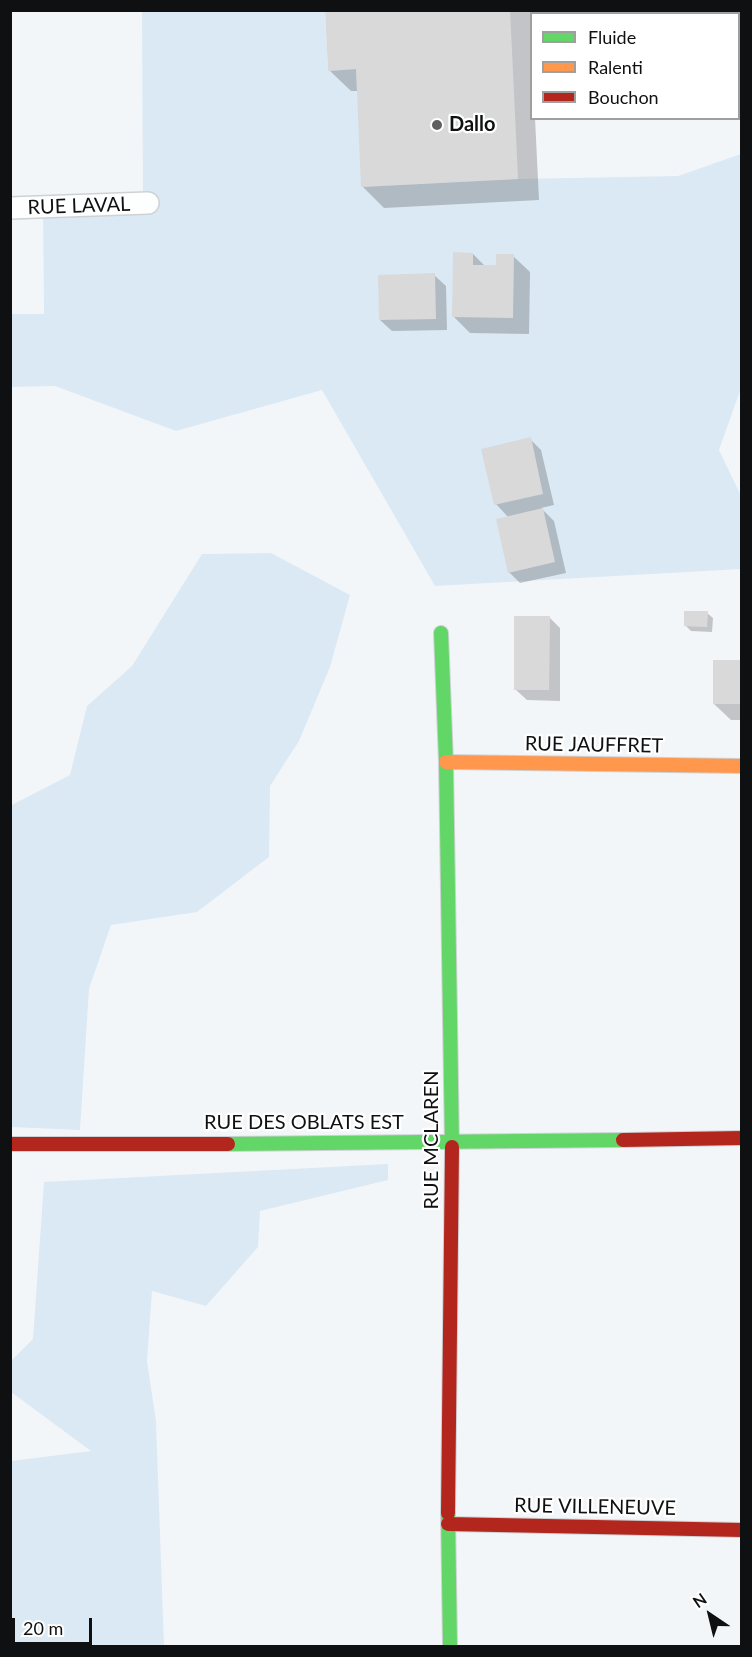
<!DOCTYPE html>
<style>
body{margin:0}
#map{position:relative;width:752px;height:1657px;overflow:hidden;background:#f3f6f9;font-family:Lato,sans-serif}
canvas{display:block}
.frame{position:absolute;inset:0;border:12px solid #0e1011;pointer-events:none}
.legend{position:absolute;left:530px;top:12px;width:210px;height:108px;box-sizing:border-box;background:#fff;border:2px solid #9f9fa0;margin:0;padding:8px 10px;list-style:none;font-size:18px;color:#0e1011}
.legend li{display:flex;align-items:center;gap:12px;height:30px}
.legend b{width:30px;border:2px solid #9f9fa0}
.north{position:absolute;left:680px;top:1585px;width:60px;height:60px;-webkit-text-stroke:4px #fff;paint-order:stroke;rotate:325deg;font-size:16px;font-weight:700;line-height:24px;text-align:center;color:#0e1011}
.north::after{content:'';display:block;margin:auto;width:21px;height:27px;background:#0e1011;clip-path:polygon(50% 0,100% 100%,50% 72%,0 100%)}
.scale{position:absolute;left:12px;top:1618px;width:80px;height:27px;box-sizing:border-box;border:3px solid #0e1011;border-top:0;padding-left:8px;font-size:18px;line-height:21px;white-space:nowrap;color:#0e1011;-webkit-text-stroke:4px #fff;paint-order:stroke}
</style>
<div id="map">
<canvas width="752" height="1657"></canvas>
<div class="frame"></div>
<ul class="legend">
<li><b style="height:8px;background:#63d668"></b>Fluide</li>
<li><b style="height:8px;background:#ff974d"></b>Ralenti</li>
<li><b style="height:8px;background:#b3261e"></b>Bouchon</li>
</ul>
<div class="north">N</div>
<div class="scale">20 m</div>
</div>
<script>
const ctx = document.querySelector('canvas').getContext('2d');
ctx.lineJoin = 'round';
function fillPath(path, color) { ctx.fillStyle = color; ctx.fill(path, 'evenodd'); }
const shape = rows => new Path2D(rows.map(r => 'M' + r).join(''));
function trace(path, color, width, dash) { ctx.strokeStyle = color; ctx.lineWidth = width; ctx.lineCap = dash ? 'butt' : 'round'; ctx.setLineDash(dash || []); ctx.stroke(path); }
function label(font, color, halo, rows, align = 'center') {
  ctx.font = font + ' Lato,sans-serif'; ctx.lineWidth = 4.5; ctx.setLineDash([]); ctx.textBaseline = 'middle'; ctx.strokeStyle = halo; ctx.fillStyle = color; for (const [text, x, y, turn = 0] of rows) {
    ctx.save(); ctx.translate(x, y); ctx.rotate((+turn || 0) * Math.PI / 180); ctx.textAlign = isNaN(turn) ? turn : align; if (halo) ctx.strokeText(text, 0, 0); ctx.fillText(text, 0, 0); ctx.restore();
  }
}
fillPath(shape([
 [142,11,325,11,328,71,356,69,362,187,518,179,678,176,741,154,741,388,719,450,741,496,741,569,435,586,322,390,176,431,55,386,11,387,10,314,44,314,43,211,143,209],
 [271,553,350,595,330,667,299,741,270,786,269,857,197,912,111,925,89,989,80,1130,11,1127,10,806,70,775,87,706,132,666,202,554],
 [388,1164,388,1180,260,1211,258,1247,206,1306,152,1291,147,1361,156,1421,164,1646,11,1646,11,1461,91,1451,11,1392,11,1361,33,1339,44,1182]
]), '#dbe9f4');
fillPath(shape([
 [326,10,530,10,532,118,535,118,539,200,384,208,363,187,358,91,351,91,329,70],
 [473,254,485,266,497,266,513,256,530,272,529,334,470,333,453,316],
 [434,275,446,286,447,330,392,331,380,320],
 [530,439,541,450,554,505,541,508,554,521,566,573,520,583,509,572,509,518,496,504],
 [707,613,713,618,712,632,691,631,686,626],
 [549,617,560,628,560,701,527,700,515,689],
 [742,662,742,720,731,720,714,704]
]), '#0003');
fillPath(shape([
 [325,10,510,10,518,179,361,187,356,69,328,71],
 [453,252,473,253,473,265,496,265,496,254,514,254,513,318,452,317],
 [435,273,436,319,379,320,378,275],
 [531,437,543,494,494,505,481,449],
 [543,508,555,562,508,573,496,519],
 [684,611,708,611,707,627,684,626],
 [514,616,550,616,549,690,514,690],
 [713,660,742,660,742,704,713,704]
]), '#d9d9da');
const street = shape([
 [10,208,148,203]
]);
const fast = shape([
 [441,633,446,762,452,1147],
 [228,1144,623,1140],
 [448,1513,450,1646]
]);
const slow = shape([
 [446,762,742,766]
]);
const jam = shape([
 [623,1140,742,1138],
 [10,1144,228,1144],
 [448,1513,452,1147],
 [448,1524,742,1530]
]);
trace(street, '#cfd2d4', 24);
trace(fast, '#cfd2d4', 16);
trace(slow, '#cfd2d4', 16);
trace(jam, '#cfd2d4', 16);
trace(street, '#fdfefe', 21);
trace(fast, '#63d668', 14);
trace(slow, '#ff974d', 14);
trace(jam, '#b3261e', 14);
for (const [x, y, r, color] of [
 [437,125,6,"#5e6062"]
]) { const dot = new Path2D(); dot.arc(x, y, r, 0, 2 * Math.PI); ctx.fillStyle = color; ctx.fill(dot); trace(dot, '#fff', 2); }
label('bold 20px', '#0e1011', '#fff', [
 ["Dallo",449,125]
], 'left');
label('20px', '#0e1011', '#fff', [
 ["RUE LAVAL",79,206,-2],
 ["RUE JAUFFRET",594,745,1],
 ["RUE DES OBLATS EST",304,1123],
 ["RUE MCLAREN",432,1140,-90],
 ["RUE VILLENEUVE",595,1507,1]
]);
</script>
